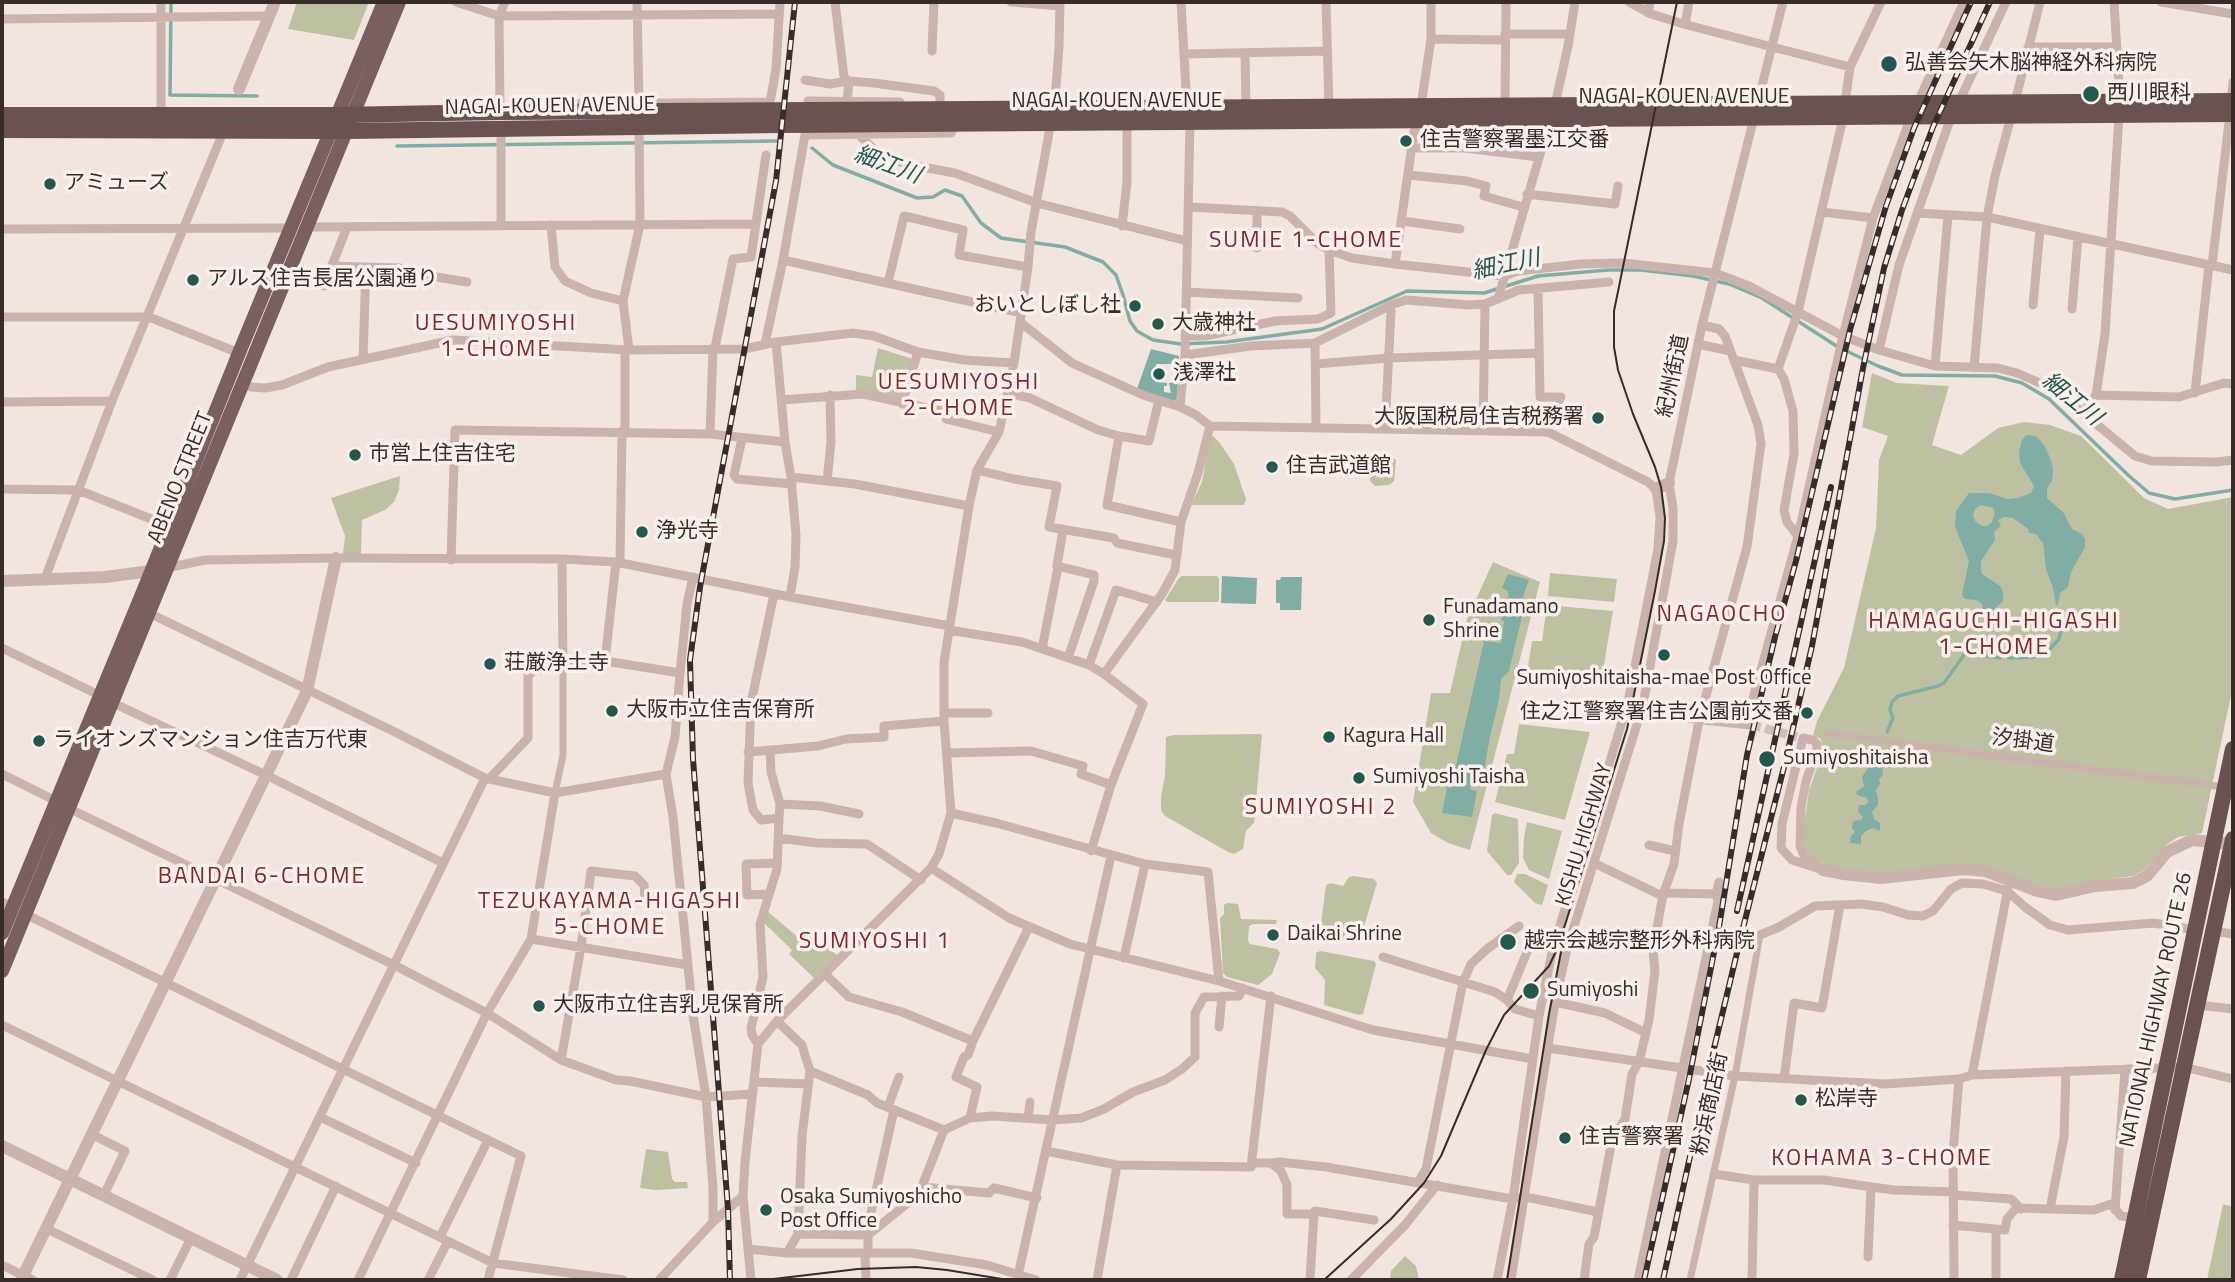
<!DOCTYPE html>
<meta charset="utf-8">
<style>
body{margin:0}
#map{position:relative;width:2235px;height:1282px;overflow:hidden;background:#f2e5e0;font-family:"Titillium Web",sans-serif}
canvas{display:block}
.frame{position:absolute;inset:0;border:4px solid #382c2b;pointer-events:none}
</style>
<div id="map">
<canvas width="2235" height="1282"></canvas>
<div class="frame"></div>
</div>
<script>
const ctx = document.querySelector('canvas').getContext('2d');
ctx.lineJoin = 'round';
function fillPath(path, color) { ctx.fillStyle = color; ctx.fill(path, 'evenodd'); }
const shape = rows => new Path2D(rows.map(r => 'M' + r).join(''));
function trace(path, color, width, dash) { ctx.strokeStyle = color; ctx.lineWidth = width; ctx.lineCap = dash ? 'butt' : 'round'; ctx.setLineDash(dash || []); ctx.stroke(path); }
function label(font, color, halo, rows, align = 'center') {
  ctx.font = font + ' "Titillium Web","Noto Sans JP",sans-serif'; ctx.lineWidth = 7; ctx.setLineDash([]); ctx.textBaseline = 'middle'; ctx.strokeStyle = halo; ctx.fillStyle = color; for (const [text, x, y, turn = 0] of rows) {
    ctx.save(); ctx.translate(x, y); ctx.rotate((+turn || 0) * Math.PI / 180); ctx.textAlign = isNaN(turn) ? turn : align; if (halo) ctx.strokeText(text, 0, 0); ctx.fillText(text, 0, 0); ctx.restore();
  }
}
fillPath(shape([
 [297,2,369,2,354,40,288,29],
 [878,348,913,359,901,402,856,393,856,375,872,377],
 [1872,373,1897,383,1949,386,1932,445,1961,455,1998,428,2024,422,2050,425,2081,436,2144,498,2168,509,2233,497,2233,686,2202,833,2178,837,2166,845,2143,871,2133,876,2094,881,2056,890,2038,887,1988,866,1887,873,1844,870,1820,863,1809,856,1804,844,1804,827,1809,791,1823,750,1821,739,1813,735,1817,721,1844,668,1876,528,1879,460,1888,436,1862,427],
 [1210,436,1213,436,1219,442,1234,464,1246,499,1244,505,1191,505,1202,482],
 [1387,457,1392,457,1396,460,1394,481,1389,485,1375,486,1370,481,1370,468,1376,461],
 [400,476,399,490,394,502,385,510,362,520,361,555,343,554,345,536,331,498],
 [1493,562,1540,582,1470,850,1448,843,1431,833,1413,802,1431,693,1450,693,1467,619],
 [1550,573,1617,579,1614,602,1548,596],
 [1182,576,1217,576,1219,579,1219,600,1218,602,1167,602,1165,600,1179,578],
 [1547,605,1613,611,1601,683,1527,673,1532,641,1542,641],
 [1519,724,1590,732,1565,820,1495,802,1507,754,1514,754],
 [1260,734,1262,735,1254,823,1246,831,1243,849,1234,854,1228,852,1165,816,1161,810,1161,797,1165,776,1166,737,1174,735],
 [1495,813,1518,819,1519,863,1511,875,1507,875,1487,851,1492,815],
 [1527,822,1562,831,1549,879,1529,870,1523,858,1524,837],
 [1517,874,1525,874,1548,885,1542,905,1535,903,1514,882],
 [1353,876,1374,879,1377,883,1360,940,1355,942,1325,937,1320,932,1326,885,1331,883,1343,886,1349,877],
 [1227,903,1238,904,1241,919,1277,920,1276,924,1253,924,1249,926,1248,941,1250,944,1277,949,1280,953,1272,974,1258,985,1227,977,1223,973,1220,918,1224,914,1224,905],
 [767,911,799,938,806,930,839,957,814,978,789,954,792,950,764,923],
 [1320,951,1374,961,1376,964,1363,1014,1359,1015,1324,1005,1325,980,1315,968,1316,953],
 [646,1149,668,1152,672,1179,675,1182,687,1182,688,1188,656,1190,640,1188],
 [2223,1204,2233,1207,2233,1280,2207,1280],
 [1405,1256,1416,1266,1419,1280,1390,1280,1391,1271]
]), '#bec1a1');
fillPath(shape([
 [1151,349,1179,356,1177,399,1174,401,1137,389],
 [1156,364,1174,364,1174,382,1169,383,1171,393,1164,392,1164,386,1167,386,1167,383,1155,382],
 [2027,435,2036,436,2044,445,2051,460,2053,470,2052,481,2047,488,2047,498,2063,512,2072,529,2082,534,2085,539,2085,547,2071,572,2068,587,2060,593,2058,605,2056,605,2053,588,2046,569,2043,543,2036,534,2029,533,2028,529,2013,518,2004,517,1998,520,2001,526,1994,532,1995,540,1981,561,1981,569,1982,574,2000,586,2003,592,2003,601,1992,611,1973,621,1973,618,1983,608,1982,604,1976,600,1965,599,1962,595,1969,561,1955,527,1956,511,1969,493,1989,493,2008,499,2018,498,2031,493,2034,486,2020,463,2019,451,2022,440],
 [1981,505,1993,508,1995,512,1992,522,1987,526,1982,526,1975,521,1973,515,1975,509],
 [1508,574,1529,580,1521,602,1521,606,1524,608,1509,671,1501,679,1499,699,1490,737,1484,770,1474,769,1470,789,1477,791,1472,817,1442,813,1447,787,1451,788,1484,641,1501,643,1504,621,1501,620,1503,605,1509,601,1508,591,1502,588],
 [1222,576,1257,578,1256,604,1221,603],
 [1281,577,1302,577,1301,610,1280,610,1280,603,1276,603,1276,580,1280,580],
 [1873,760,1879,761,1882,766,1883,775,1879,779,1880,784,1876,790,1878,798,1878,805,1872,812,1874,819,1880,823,1880,831,1873,828,1866,831,1861,836,1861,844,1850,843,1851,836,1855,832,1852,828,1853,821,1861,820,1863,817,1858,812,1859,805,1865,805,1868,802,1867,798,1857,795,1856,792,1864,786,1862,777]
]), '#81aea4');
trace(shape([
 [171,2,170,95,257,96],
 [397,146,777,141],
 [812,148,833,165,917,198,933,197,945,190,962,196,981,223,1001,238,1065,247,1103,262,1116,275,1123,295,1130,321,1137,331,1153,340,1181,344,1226,342,1322,329,1407,291,1484,293,1538,276,1608,270,1641,270,1693,276,1729,284,1762,298,1838,347,1878,366,1902,375,1995,376,2022,383,2049,399,2128,475,2149,493,2175,499,2233,490],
 [2009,658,2033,657,2048,651,2059,639,2063,622],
 [1887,732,1893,718,1890,710,1892,702,1898,696,1938,686,1944,683,1964,655,1968,653,2000,658]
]), '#81aea4', 3.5);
trace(shape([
 [1752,725,1797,737]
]), '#cdc0bc', 9, [9, 4.5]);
trace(shape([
 [1826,733,2216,786],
 [555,793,563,755,563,667],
 [1690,1280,1735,1076,1760,935]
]), '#cab3ac', 7);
trace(shape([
 [456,2,499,16,779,14],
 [637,2,639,103],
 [835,2,844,77,849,81,847,102],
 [1011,2,1060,6],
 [1060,2,1059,47,1055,100,1031,232,1028,267,1014,363,999,432,977,470,969,506,944,662,944,721,951,813,939,854,931,868,1009,918,1070,944,1219,981,1373,1030,1533,1059],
 [1326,2,1329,107],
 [1629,2,1651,14,1687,25],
 [1689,2,1686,19,1687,25,1850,67],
 [2161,2,2233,14],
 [1648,13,1650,2],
 [2,19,269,16],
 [1505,34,1570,34],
 [1431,39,1505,40],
 [2028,47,2116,47],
 [932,51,934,2],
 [1245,53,1246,107],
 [1184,54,1327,51],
 [805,80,830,84,849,81,874,83,934,91,940,95,940,102,946,110],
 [808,101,900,102],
 [2231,101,2233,82],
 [1918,102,1964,2],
 [1959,102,2006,2],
 [2015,102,2040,2],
 [1845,103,1850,67,1881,2],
 [1505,105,1506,2],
 [1421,106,1431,39,1431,2],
 [552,111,558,104,770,102,776,69,780,2],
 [500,112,499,16,505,2],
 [161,116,161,2],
 [1506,121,1506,153],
 [501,129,501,225],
 [858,134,880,155,905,164,955,173,1037,203,1187,241],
 [1412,148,1465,148,1538,157],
 [1409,175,1467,181,1486,186,1484,196,1523,207],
 [1527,194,1615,204,1618,186],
 [1189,207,1282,212,1290,216,1317,243,1329,250,1352,258,1395,264,1504,276,1518,271,1581,264,1623,263,1715,273,1749,286,1843,336,1879,350,1935,366,1998,368,2017,373,2049,387,2083,413,2135,456,2152,461,2216,462,2233,460],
 [1257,211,1257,248],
 [1822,212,1873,218],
 [1917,213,1987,217,2233,270],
 [1402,221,1460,229],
 [551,225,555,267,565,281,591,293,623,301,629,350],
 [1122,226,1127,182,1127,123],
 [307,227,755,224],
 [2,229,291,228],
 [783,260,1022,313],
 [1395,264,1414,131,1419,121],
 [2212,265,2230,114],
 [331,266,400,268,412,273,467,282],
 [888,283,904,216,963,230,959,255,1028,267],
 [324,286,347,227],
 [1538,288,1540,397,1561,397,1542,431],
 [1186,292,1298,298],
 [1498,299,1557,96,1568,46,1575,2],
 [623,301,640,224,639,127],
 [2033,305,2040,229],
 [2072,309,2078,237],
 [2,317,149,317,239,353],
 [1020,322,1072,363,1143,395,1180,407,1196,415,1210,426,1548,432,1648,482,1656,489,1660,517,1658,549,1628,702,1553,948,1539,1016,1513,1198,1497,1280],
 [1185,336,1205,336,1275,321,1318,319,1331,313,1329,250],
 [776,342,853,333,874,336,918,352,964,360,1014,363],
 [1315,343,1316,427],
 [765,344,783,260,805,135,951,133,956,124],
 [1698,344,1730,351],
 [715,348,733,259,751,257,766,155],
 [1879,350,1899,265,1951,117],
 [1185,355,1251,346,1315,343,1391,305,1406,300,1469,305,1485,304,1519,290,1609,282],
 [363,358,366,268],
 [1734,360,1778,369,1784,379,1793,411,1794,454,1784,510,1787,522,1798,536],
 [1316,364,1389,358,1539,353],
 [1935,366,1948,215],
 [1974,368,1987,217,1995,176,2011,117],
 [1778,369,1798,312,1843,118],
 [242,385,251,387,265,388,282,385,328,367,453,340,629,350,744,349,776,342,785,442,791,477,796,535,795,567,790,597],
 [1008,393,1030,398,1098,430,1119,436,1107,505,1181,522],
 [2195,393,2209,265],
 [2096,395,2179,397,2224,383,2233,384],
 [781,400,863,394,946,412,946,419,999,432],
 [2,402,112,401],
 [902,404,918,352],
 [1180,407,1185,355,1190,123,1187,108,1181,2],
 [2083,413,2096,395,2105,334,2120,101,2114,2],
 [1385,429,1391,311],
 [1483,430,1485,304],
 [625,431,625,350],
 [710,434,713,348],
 [1119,436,1149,441,1159,400],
 [742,439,734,475,737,479,792,484],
 [977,470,1014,479,1057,486,1049,527,1114,538,1117,543,1176,555],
 [791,477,855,484,969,506],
 [827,481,831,442,830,395],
 [2,489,78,490,169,526],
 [1063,529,1057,566,1094,575,1094,581,1068,658],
 [562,559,563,667],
 [451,560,455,430,710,434,785,442],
 [620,563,622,431],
 [166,568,205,560,336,558,562,559,616,562,790,597,950,626],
 [44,581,112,401,224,130],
 [774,594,751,703,748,783,753,810,761,820,779,818],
 [149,613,395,732,485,778,555,793,666,774],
 [949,630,1022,642,1089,665,1104,674,1143,704,1111,785,1091,851],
 [2,648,99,695],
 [1042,649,1058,567],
 [605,661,616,562],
 [1089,665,1116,590,1157,602],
 [680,673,675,737,666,774,673,817,693,1015,706,1097,713,1188,713,1222],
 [1104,674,1162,594,1175,570,1181,522,1198,473,1210,426],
 [111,702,266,775,443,863],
 [1626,709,1648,714,1750,725],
 [944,713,988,713],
 [1746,724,1798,536,1843,336,1873,218,1911,117],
 [1803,738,1813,740,1817,744,1817,750,1806,781,1801,808,1800,846,1805,858,1823,870,1792,860,1781,848,1782,824,1803,738],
 [748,752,818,746,846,739,884,737,884,726,944,721],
 [947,753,1031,751,1083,766,1081,774,1111,785],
 [2,774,56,801],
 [489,779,528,738,528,676,534,670,605,661,680,673,687,604,693,577],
 [780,804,820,806,859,814],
 [68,808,394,965,487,1013,561,1060,616,1080,630,1081,706,1097,752,1094],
 [951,813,996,823,1145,864,1208,872,1219,981],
 [778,838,817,843,867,844,921,880],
 [1649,845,1675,851],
 [1594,863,1658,894,1669,893,1716,894],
 [769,894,747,895,746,864,777,863],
 [2,902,12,907],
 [25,914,521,1156,488,1280],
 [2213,931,2233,934],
 [1760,935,1779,927,1815,906,1861,904,1883,907,1908,915,1923,916,1933,911,1951,889,1962,883,1983,884,2007,891,2025,907,2050,925,2068,930,2154,923,2195,930],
 [531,939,688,965],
 [1383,957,1495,992,1507,1000,1515,1009,1539,1016],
 [1124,958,1145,864],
 [825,974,849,997,902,1012,973,1041,1029,927],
 [1507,1000,1530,945],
 [1555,1002,1605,1013,1646,1033],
 [2197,1005,2233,1009],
 [777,1021,802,1045,810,1071,868,1095,877,1103,944,1130],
 [2,1025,493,1263,623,1280],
 [1219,1027,1222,996],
 [758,1044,752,1035,751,1028,763,977,760,924,777,869,779,818,780,804,771,772,770,750],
 [1548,1048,1735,1076,1885,1084,1959,1079,1972,1075,2184,1067,2233,1079],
 [561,1060,581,947,591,871,635,876,644,885,645,899,682,898],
 [1972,1075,2008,888],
 [1784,1079,1794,1003,1822,1008,1840,905],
 [754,1082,808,1084],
 [888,1107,899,1077],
 [320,1117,416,1163],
 [970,1118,977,1087,956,1077,964,1057,968,1055,973,1041],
 [1028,1118,1030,1102],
 [91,1134,125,1151,104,1195],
 [1046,1151,1117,1165,1251,1167,1271,996],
 [1252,1163,1271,1163,1281,1171,1287,1185,1287,1214,1314,1214,1310,1280],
 [1271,1163,1279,1162,1326,1167,1507,1198,1531,1198,1598,1212],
 [1714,1174,1754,1180,1824,1180,1893,1190,1954,1192],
 [1418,1182,1426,1169,1463,982,1471,964,1487,949,1519,926],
 [922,1187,989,1193,994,1188,1037,1198],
 [1954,1195,2011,1199,2021,1209],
 [2050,1209,2094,1210,2111,1204,2121,1216,2135,1218],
 [2115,1210,2125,1069],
 [1315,1211,1374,1220],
 [1953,1225,2005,1230,2007,1219,2016,1208,2050,1209,2064,1137,2066,1071],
 [45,1228,153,1280],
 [1996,1230,1996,1280],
 [798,1234,868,1235],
 [866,1235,894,1110],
 [440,1237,488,1140],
 [748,1249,787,1253,911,1253,987,1265,1036,1280],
 [787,1253,798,1234,802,1136,810,1071],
 [865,1254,866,1280],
 [868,1254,868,1235,919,1194,944,1130,970,1118,992,1116,1053,1120,1081,1118,1104,1109,1133,1092,1165,1080,1182,1069,1195,1057,1195,1013,1204,997,1239,996,1243,988],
 [1868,1257,1871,1188],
 [2,1265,33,1280],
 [170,1280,191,1238],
 [240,1280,485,778],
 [291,1280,336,1186],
 [358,1280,487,1013,531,939,555,793],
 [428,1280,448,1241],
 [659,1280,713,1222,743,1196],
 [751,1280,743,1196,745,1162,758,1044,777,1021,931,868],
 [1017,1280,1111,856],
 [1097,1280,1117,1165],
 [1351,1280,1405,1225,1437,1185],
 [1511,1280,1555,1002,1567,949,1643,705,1673,541,1673,508,1669,483,1702,325,1783,2],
 [1584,1280,1589,1244,1594,1237,1612,1140,1625,1119,1632,1074,1639,1062,1649,1020,1655,971,1653,950,1663,895,1674,864,1679,824,1699,721,1747,547,1761,444,1758,425,1725,336,1719,329,1702,325],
 [1638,1280,1718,901,1716,894,1719,882],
 [1752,1280,1754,1180],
 [1954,1280,1953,1153,1959,1079]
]), '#cab3ac', 9);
trace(shape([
 [239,89,275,2],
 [1656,489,1669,483],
 [2,581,105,577,158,570],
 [1823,870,1844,874,1881,878,1964,869,1985,871,2037,891,2056,895,2095,886,2133,883,2147,876,2167,852,2192,840,2232,844],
 [2,1146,277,1280],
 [21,1280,307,691,336,558]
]), '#cab3ac', 12);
trace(shape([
 [2,933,145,587,239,353,384,2],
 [2,971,399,2]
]), '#795f5d', 14);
trace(shape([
 [2,115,337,115,500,112,2233,101],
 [2,130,347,131,782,125,2233,114],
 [2122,1280,2233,749],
 [2138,1280,2233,839]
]), '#695250', 16);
trace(shape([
 [765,1280,858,1269,916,1267,947,1270,1008,1280],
 [1324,1280,1391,1219,1424,1183,1441,1156,1486,1050,1504,1015,1549,966,1558,947,1627,729,1655,591,1664,541,1665,518,1661,487,1655,467,1633,414,1618,370,1614,347,1614,311,1677,2],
 [1507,1280,1549,1014,1561,952]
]), '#382c2b', 2);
const rail = shape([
 [1737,911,1831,487],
 [730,1280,728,1209,693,759,690,660,700,587,776,181,795,2],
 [1644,1280,1689,1079,1719,927,1747,755,1775,637,1796,561,1850,330,1886,206,1914,128,1971,2],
 [1663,1280,1710,1065,1742,932,1785,763,1812,646,1863,368,1884,268,1902,210,1933,127,1990,2]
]);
trace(rail, '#382c2b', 6);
trace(rail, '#f9f0ed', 3.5, [10]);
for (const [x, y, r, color] of [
 [1889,64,9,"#22584e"],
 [2091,94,9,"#22584e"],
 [1406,141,7,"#22584e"],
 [50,184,7,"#22584e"],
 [193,280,7,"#22584e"],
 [1135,306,7,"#22584e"],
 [1158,324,7,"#22584e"],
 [1159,374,7,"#22584e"],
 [1598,418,7,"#22584e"],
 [355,455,7,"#22584e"],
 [1272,467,7,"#22584e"],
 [642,532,7,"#22584e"],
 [1429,620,7,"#22584e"],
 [1664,655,7,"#22584e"],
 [490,664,7,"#22584e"],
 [612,711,7,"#22584e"],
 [1807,713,7,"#22584e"],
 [1329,737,7,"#22584e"],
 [39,741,7,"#22584e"],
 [1767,759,9,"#22584e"],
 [1359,778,7,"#22584e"],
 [1273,935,7,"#22584e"],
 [1508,942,9,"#22584e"],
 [1531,991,9,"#22584e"],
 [539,1006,7,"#22584e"],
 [1801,1100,7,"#22584e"],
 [1565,1138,7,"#22584e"],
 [766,1210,7,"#22584e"]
]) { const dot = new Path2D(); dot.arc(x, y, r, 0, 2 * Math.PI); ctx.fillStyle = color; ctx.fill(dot); trace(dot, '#f9f0ed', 2.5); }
label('21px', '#382c2b', '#f9f0ed', [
 ["弘善会矢木脳神経外科病院",1905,64],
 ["西川眼科",2107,94],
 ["住吉警察署墨江交番",1420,141],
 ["アミューズ",64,184],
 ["アルス住吉長居公園通り",207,280],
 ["おいとしぼし社",1121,306,"right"],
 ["大歳神社",1172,324],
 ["浅澤社",1173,374],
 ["大阪国税局住吉税務署",1584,418,"right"],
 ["市営上住吉住宅",369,455],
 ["住吉武道館",1286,467],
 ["浄光寺",656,532],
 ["Funadamano",1443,608],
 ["Shrine",1443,632],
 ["荘厳浄土寺",504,664],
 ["Sumiyoshitaisha-mae Post Office",1664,679,"center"],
 ["大阪市立住吉保育所",626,711],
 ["住之江警察署住吉公園前交番",1793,713,"right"],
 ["Kagura Hall",1343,737],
 ["ライオンズマンション住吉万代東",53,741],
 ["Sumiyoshitaisha",1783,759],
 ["Sumiyoshi Taisha",1373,778],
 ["Daikai Shrine",1287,935],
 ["越宗会越宗整形外科病院",1524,942],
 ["Sumiyoshi",1547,991],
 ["大阪市立住吉乳児保育所",553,1006],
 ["松岸寺",1815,1100],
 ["住吉警察署",1579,1138],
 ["Osaka Sumiyoshicho",780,1198],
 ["Post Office",780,1222]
], 'left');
label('21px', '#382c2b', '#f9f0ed', [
 ["NAGAI-KOUEN AVENUE",1684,98],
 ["NAGAI-KOUEN AVENUE",1117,102],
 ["NAGAI-KOUEN AVENUE",550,107,-1],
 ["紀州街道",1674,376,-78],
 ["ABENO STREET",181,478,-68],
 ["汐掛道",2023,742,7],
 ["KISHU HIGHWAY",1585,835,-73],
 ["NATIONAL HIGHWAY ROUTE 26",2157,1010,-78],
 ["粉浜商店街",1711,1104,-78]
]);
label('italic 23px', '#22584e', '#f9f0ed', [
 ["細江川",887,166,20],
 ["細江川",1506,266,-12],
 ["細江川",2071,400,39]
]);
ctx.letterSpacing = '2px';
label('23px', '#832829', '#f9f0ed', [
 ["SUMIE 1-CHOME",1306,241],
 ["UESUMIYOSHI",496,324],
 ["1-CHOME",496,350],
 ["UESUMIYOSHI",959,383],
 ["2-CHOME",959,409],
 ["NAGAOCHO",1722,615],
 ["HAMAGUCHI-HIGASHI",1994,622],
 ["1-CHOME",1994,648],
 ["SUMIYOSHI 2",1321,808],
 ["BANDAI 6-CHOME",262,877],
 ["TEZUKAYAMA-HIGASHI",610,902],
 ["5-CHOME",610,928],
 ["SUMIYOSHI 1",875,942],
 ["KOHAMA 3-CHOME",1882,1159]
]);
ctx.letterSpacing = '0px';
</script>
